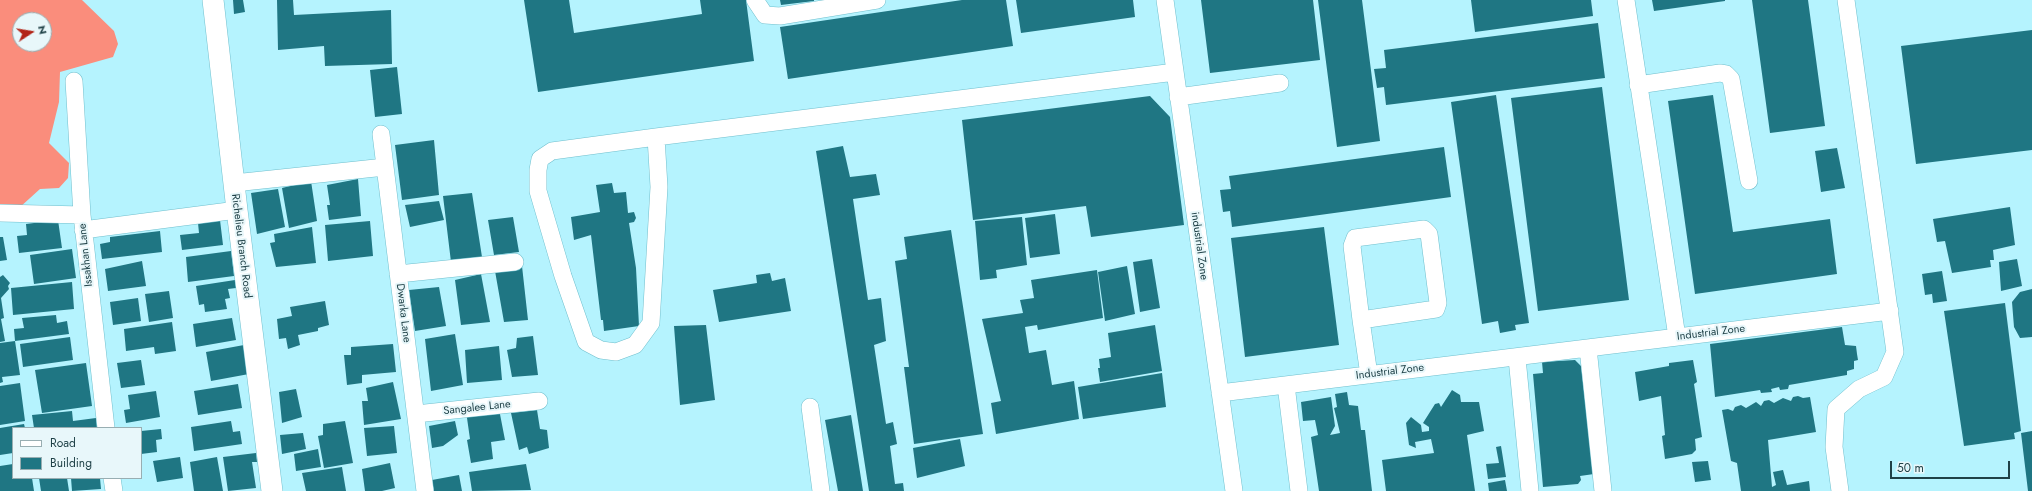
<!DOCTYPE html>
<style>
body{margin:0}
#map{position:relative;width:2032px;height:491px;overflow:hidden;background:#b5f3fe;font-family:Jost,sans-serif}
canvas{display:block}
.legend{position:absolute;left:12px;top:427px;width:130px;height:52px;box-sizing:border-box;background:#e8f7fa;border:1px solid #98aeb2;margin:0;padding:5px 7px;list-style:none;font-size:12px;color:#1f4147}
.legend li{display:flex;align-items:center;gap:8px;height:20px}
.legend b{width:20px;border:1px solid #98aeb2}
.north{position:absolute;left:12px;top:12px;width:40px;height:40px;box-sizing:border-box;background:#e8f7fa;border:1px solid #98aeb2;border-radius:50%;rotate:78deg;font-size:11px;font-weight:700;line-height:16px;text-align:center;color:#1f4147}
.north::after{content:'';display:block;margin:auto;width:14px;height:18px;background:#b22417;clip-path:polygon(50% 0,100% 100%,50% 72%,0 100%)}
.scale{position:absolute;left:1890px;top:461px;width:120px;height:18px;box-sizing:border-box;border:2px solid #1f4147;border-top:0;padding-left:5px;font-size:12px;line-height:14px;white-space:nowrap;color:#1f4147;-webkit-text-stroke:3px #e8f7fa;paint-order:stroke}
</style>
<div id="map">
<canvas width="2032" height="491"></canvas>
<ul class="legend">
<li><b style="height:5px;background:#fff"></b>Road</li>
<li><b style="height:11px;background:#1f7683"></b>Building</li>
</ul>
<div class="north">N</div>
<div class="scale">50 m</div>
</div>
<script>
const ctx = document.querySelector('canvas').getContext('2d');
ctx.lineJoin = 'round';
function fillPath(path, color) { ctx.fillStyle = color; ctx.fill(path, 'evenodd'); }
const shape = rows => new Path2D(rows.map(r => 'M' + r).join(''));
function trace(path, color, width, dash) { ctx.strokeStyle = color; ctx.lineWidth = width; ctx.lineCap = dash ? 'butt' : 'round'; ctx.setLineDash(dash || []); ctx.stroke(path); }
function label(font, color, halo, rows, align = 'center') {
  ctx.font = font + ' Jost,sans-serif'; ctx.lineWidth = 4; ctx.setLineDash([]); ctx.textBaseline = 'middle'; ctx.strokeStyle = halo; ctx.fillStyle = color; for (const [text, x, y, turn = 0] of rows) {
    ctx.save(); ctx.translate(x, y); ctx.rotate((+turn || 0) * Math.PI / 180); ctx.textAlign = isNaN(turn) ? turn : align; if (halo) ctx.strokeText(text, 0, 0); ctx.fillText(text, 0, 0); ctx.restore();
  }
}
fillPath(shape([
 [0,0,82,0,114,31,118,44,113,57,60,72,59,102,49,143,69,163,68,178,59,188,40,189,19,208,0,211],
 [20,20,44,20,44,44,20,44]
]), '#fa8d7c');
fillPath(shape([
 [233,0,243,0,245,12,234,14],
 [277,0,293,0,294,15,391,10,392,64,325,66,324,46,278,50],
 [524,0,569,0,574,33,702,14,700,0,746,0,754,61,538,92],
 [780,0,814,0,814,1,781,5],
 [962,0,1006,0,1013,46,788,79,780,27],
 [1016,0,1133,0,1135,17,1021,33],
 [1201,0,1313,0,1320,60,1210,73],
 [1318,0,1362,0,1380,141,1337,147],
 [1471,0,1591,0,1593,16,1475,32],
 [1652,0,1725,0,1725,1,1654,11],
 [1752,0,1808,0,1825,126,1770,133],
 [1598,23,1605,78,1386,105,1384,87,1377,88,1374,69,1386,68,1384,50],
 [2032,30,2032,150,1916,164,1901,46],
 [397,67,402,114,375,117,370,70],
 [1602,87,1629,300,1538,311,1511,98],
 [1496,95,1529,323,1515,325,1516,330,1500,333,1498,321,1482,324,1451,102],
 [1713,95,1733,232,1830,219,1837,274,1695,294,1668,101],
 [1150,96,1170,117,1184,225,1091,237,1086,206,973,220,962,120],
 [434,140,439,195,402,200,395,145],
 [843,146,850,177,876,174,880,195,853,199,868,300,881,298,886,341,874,345,886,424,893,422,897,444,890,446,895,484,903,483,904,491,869,491,816,151],
 [1444,147,1451,197,1232,227,1230,211,1223,212,1220,190,1231,189,1229,176],
 [1837,148,1845,188,1821,192,1815,151],
 [358,179,361,216,329,220,327,205,330,205,327,185],
 [311,181,317,221,289,228,282,188],
 [612,183,614,193,626,192,628,213,634,212,636,218,634,222,629,223,636,268,639,326,604,331,603,320,601,320,591,235,574,240,571,217,600,212,596,185],
 [278,189,285,227,257,234,251,193],
 [472,193,482,257,451,262,443,196],
 [439,201,444,220,410,227,405,205],
 [2010,207,2015,245,1993,250,1994,260,1990,260,1991,267,1952,273,1945,241,1937,242,1933,219],
 [1055,214,1060,254,1030,258,1025,218],
 [513,217,519,252,494,255,488,220],
 [1022,217,1027,265,996,270,997,278,980,280,975,221],
 [58,220,62,248,19,253,17,236,27,235,26,224],
 [220,220,223,245,182,250,180,235,199,233,198,223],
 [370,221,373,256,328,261,325,225],
 [312,227,316,263,276,267,270,243,275,242,274,234],
 [1324,227,1339,345,1245,357,1231,238],
 [951,230,983,434,914,444,904,367,909,367,895,261,907,259,904,237],
 [160,231,162,252,102,259,100,244,110,242,110,237],
 [0,237,3,237,7,260,0,261],
 [72,249,76,278,34,284,30,255],
 [231,251,234,276,188,282,186,257],
 [1152,259,1160,308,1140,312,1133,262],
 [2017,259,2022,286,2001,291,1999,262],
 [142,261,146,286,108,291,105,269],
 [522,266,528,320,504,322,495,271],
 [1127,266,1135,314,1105,321,1098,272],
 [1097,270,1103,318,1038,330,1037,325,1025,327,1029,353,1046,350,1052,385,1074,381,1079,419,996,434,991,403,1001,401,982,319,1023,313,1020,300,1034,298,1031,280],
 [1942,271,1947,301,1933,303,1932,294,1925,295,1922,274],
 [770,273,772,281,785,278,791,311,719,322,713,290,757,283,756,275],
 [481,274,490,322,461,325,455,280],
 [3,275,10,283,8,286,9,289,1,298,4,318,1,319,5,341,0,342,0,277],
 [235,280,236,288,228,289,230,298,225,299,227,309,205,312,204,304,199,305,196,286],
 [72,282,74,309,13,315,11,288],
 [439,287,446,326,415,331,409,290],
 [2032,289,2032,337,2020,338,2014,327,2012,302,2020,292],
 [169,291,173,318,149,322,145,294],
 [138,298,141,321,113,325,110,302],
 [325,301,329,325,318,328,318,331,298,335,300,345,288,349,286,338,279,339,277,319,292,316,290,307],
 [2005,303,2021,431,2014,433,2015,439,1964,446,1944,311],
 [56,315,57,323,67,321,69,334,15,341,14,329,24,328,22,318],
 [232,318,236,340,196,347,193,324],
 [172,322,176,351,155,354,154,347,126,351,124,329],
 [706,325,715,400,680,405,674,326],
 [1155,325,1162,371,1100,382,1098,368,1100,368,1099,359,1111,357,1108,333],
 [1842,327,1845,345,1856,346,1857,354,1858,360,1854,361,1854,369,1847,371,1847,375,1789,385,1788,389,1780,390,1779,387,1771,389,1772,392,1761,393,1760,390,1715,397,1710,344],
 [455,334,463,385,431,391,425,339],
 [533,336,538,375,512,377,507,350,516,348,517,338],
 [70,337,73,360,23,367,20,344],
 [15,341,20,375,2,377,3,382,0,383,0,343],
 [393,344,396,372,362,375,362,383,347,385,344,355,351,355,351,347],
 [244,345,249,374,211,381,206,352],
 [499,346,502,380,467,383,465,350],
 [141,360,145,385,121,388,117,363],
 [1575,360,1581,366,1594,474,1580,476,1581,480,1578,484,1543,487,1533,374,1543,373,1542,362],
 [1693,360,1697,382,1694,384,1702,437,1695,439,1696,450,1692,454,1665,459,1662,436,1665,435,1661,396,1639,401,1635,372,1669,366,1669,363],
 [86,363,92,406,42,413,35,370],
 [1162,373,1166,407,1083,419,1078,387],
 [393,382,401,419,364,425,362,401,368,401,366,388],
 [20,383,25,421,0,425,0,386],
 [238,384,242,408,198,415,194,391],
 [296,389,302,417,282,423,279,392],
 [1452,390,1460,395,1461,402,1479,402,1484,431,1467,435,1475,491,1386,491,1382,460,1434,453,1431,439,1415,442,1416,448,1409,445,1406,423,1411,417,1421,425,1422,432,1429,431,1429,427,1423,423,1435,404,1439,403,1441,407],
 [156,391,160,417,126,423,124,410,130,409,128,395],
 [1347,392,1349,405,1358,406,1361,430,1365,430,1372,491,1319,491,1311,437,1318,435,1315,420,1303,421,1301,402,1331,397,1335,426,1330,435,1340,433,1334,408,1337,407,1335,394],
 [1798,396,1803,398,1810,397,1816,432,1768,440,1772,487,1776,485,1773,472,1783,470,1787,485,1809,481,1810,491,1741,491,1737,463,1731,461,1722,410,1728,409,1733,411,1735,407,1741,405,1746,408,1756,402,1761,406,1764,401,1769,400,1774,403,1783,398,1791,401,1793,397],
 [499,409,505,440,491,442,493,459,471,463,467,440,470,439,466,411],
 [537,410,540,429,547,430,549,448,529,454,527,447,519,450,511,413],
 [72,411,73,421,96,418,97,428,34,428,32,415],
 [851,415,863,491,838,491,825,420],
 [231,421,233,432,240,431,242,444,194,451,191,427],
 [345,421,353,463,324,468,318,436,323,435,323,424],
 [455,421,458,435,443,446,432,448,429,426],
 [24,424,25,428,13,428,13,453,0,455,0,428],
 [394,426,397,453,367,456,364,428],
 [161,429,162,439,156,440,157,452,141,454,141,431],
 [2032,431,2032,491,2028,491,2021,433],
 [303,433,306,449,282,454,280,435],
 [960,439,965,466,917,478,913,448],
 [1501,446,1506,477,1488,479,1486,464,1499,463,1496,447],
 [318,449,321,467,296,471,294,454],
 [256,453,257,462,252,462,256,488,228,491,223,457],
 [180,457,183,478,157,482,153,461],
 [217,457,223,491,194,491,190,462],
 [1708,461,1711,480,1695,482,1692,462],
 [390,463,395,488,382,491,365,491,362,469],
 [13,464,13,478,32,478,34,491,0,491,0,466],
 [526,464,531,490,472,491,469,472],
 [342,467,346,491,306,491,302,473],
 [459,475,462,491,434,491,432,480],
 [39,478,67,478,69,491,41,491],
 [71,478,100,478,101,489,72,491],
 [1505,480,1507,491,1489,491,1488,483]
]), '#1f7683');
const minor = shape([
 [755,0,765,15,780,16,877,0],
 [1165,0,1234,491],
 [1626,0,1677,337],
 [74,81,82,215,106,428],
 [1638,85,1720,73,1726,74,1731,79,1749,181],
 [1178,97,1280,83],
 [381,134,425,491],
 [656,137,659,187,651,323,635,345,616,352,601,350,586,342,563,276,538,191,538,170,540,159,552,151,656,137,1175,72],
 [234,183,385,167],
 [0,213,82,215],
 [83,230,237,210],
 [398,274,515,262],
 [1361,320,1436,309,1438,303,1429,234,1424,229,1355,238,1352,246,1361,320,1369,375],
 [1588,348,1603,491],
 [1517,358,1530,491],
 [1286,385,1299,491],
 [1220,393,1890,311],
 [810,407,821,491],
 [416,414,539,401],
 [112,478,114,491],
 [1840,491,1834,447,1836,409,1859,389,1884,377,1895,352,1846,0]
]);
const major = shape([
 [213,0,237,210,272,491]
]);
trace(minor, '#70bfcd', 18);
trace(major, '#70bfcd', 22);
trace(minor, '#fff', 17);
trace(major, '#fff', 21);
label('11px', '#1f4147', '#e8f7fa', [
 ["Richelieu Branch Road",241,246,83],
 ["industrial Zone",1199,246,82],
 ["Issakhan Lane",86,255,-96],
 ["Dwarka Lane",403,313,83],
 ["Industrial Zone",1711,333,-7],
 ["Industrial Zone",1390,372,-7],
 ["Sangalee Lane",477,408,-6]
]);
</script>
